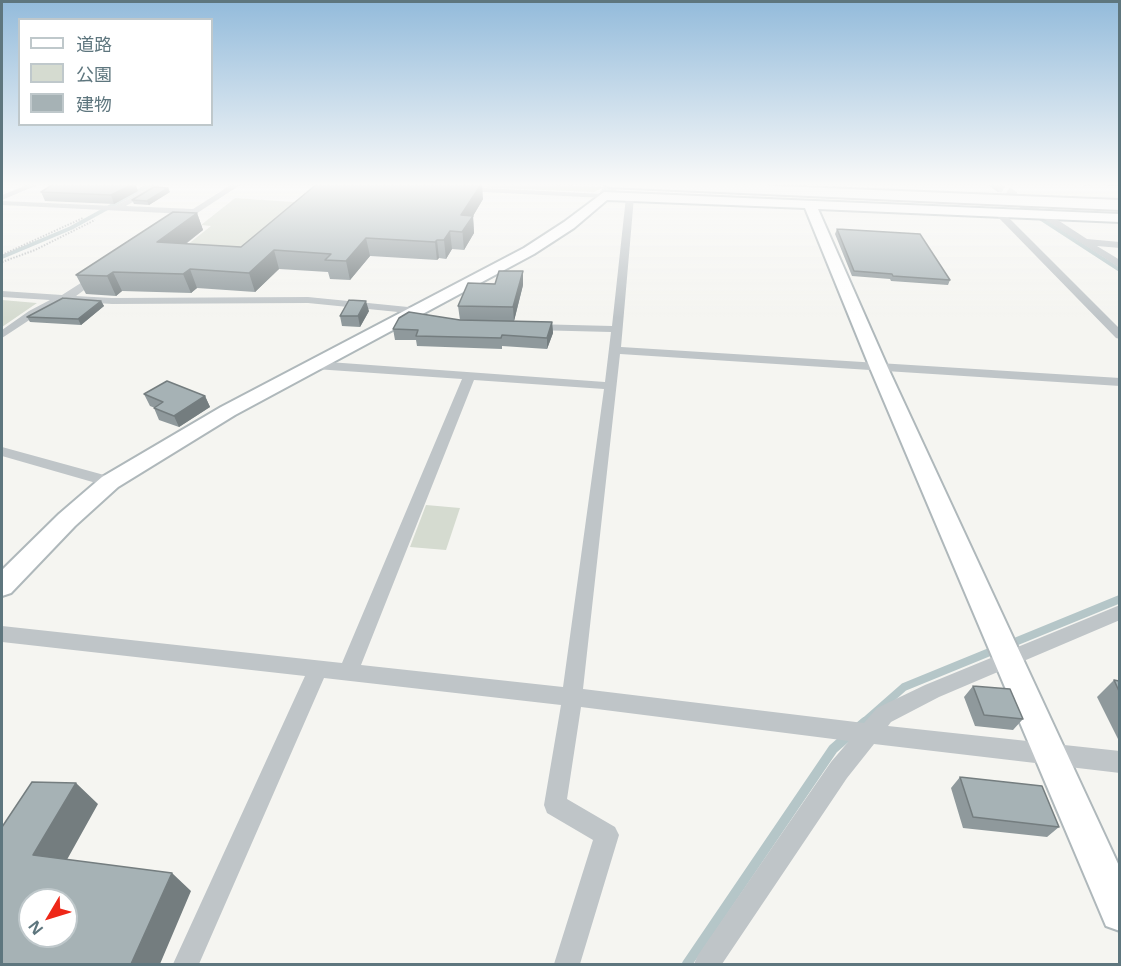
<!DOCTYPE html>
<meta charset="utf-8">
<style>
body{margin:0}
#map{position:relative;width:1121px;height:966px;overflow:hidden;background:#f5f5f1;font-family:"Noto Sans","Noto Sans JP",sans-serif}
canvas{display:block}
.frame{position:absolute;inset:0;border:3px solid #5e767e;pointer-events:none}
.legend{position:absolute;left:18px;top:18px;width:195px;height:108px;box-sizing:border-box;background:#fff;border:2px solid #bfc8cb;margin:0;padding:8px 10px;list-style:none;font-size:18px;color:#5e767e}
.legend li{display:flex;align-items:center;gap:12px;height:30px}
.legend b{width:30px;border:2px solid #bfc8cb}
.north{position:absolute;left:18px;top:888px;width:60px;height:60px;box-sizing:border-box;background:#fff;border:2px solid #bfc8cb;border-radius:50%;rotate:232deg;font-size:16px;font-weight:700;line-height:24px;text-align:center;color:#5e767e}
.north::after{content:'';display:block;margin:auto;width:21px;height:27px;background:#ee2718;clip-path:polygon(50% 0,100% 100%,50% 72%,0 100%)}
</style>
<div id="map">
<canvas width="1121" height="966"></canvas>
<div class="frame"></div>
<ul class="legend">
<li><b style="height:8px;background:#fff"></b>道路</li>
<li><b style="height:16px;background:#d5dbd0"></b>公園</li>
<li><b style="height:16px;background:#a6b2b5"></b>建物</li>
</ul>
<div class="north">N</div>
</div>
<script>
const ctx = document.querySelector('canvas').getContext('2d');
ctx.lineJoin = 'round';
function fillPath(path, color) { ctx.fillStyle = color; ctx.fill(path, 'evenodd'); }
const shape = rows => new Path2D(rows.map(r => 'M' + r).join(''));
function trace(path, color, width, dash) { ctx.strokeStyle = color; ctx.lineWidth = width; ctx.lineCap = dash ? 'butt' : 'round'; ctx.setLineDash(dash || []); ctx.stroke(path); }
fillPath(shape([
 [368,183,504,183,604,187,594,192],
 [235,198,308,203,242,257,177,253,211,226,201,225],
 [2,300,37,303,2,327],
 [426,505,460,508,446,550,410,547]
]), '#d5dbd0');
trace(shape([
 [989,183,998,190],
 [1020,205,1120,270],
 [2,257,71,228,153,183]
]), '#b5c6c8', 4);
trace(shape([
 [1010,644,1120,599],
 [863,723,904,687,997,649]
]), '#b5c6c8', 8);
trace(shape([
 [859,727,865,722],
 [687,964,833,749,849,735]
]), '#b5c6c8', 10);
trace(shape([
 [996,184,1044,215]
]), '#cfd5d4', 9, [9, 4.5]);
trace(shape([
 [604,196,620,183]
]), '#cfd5d4', 13, [13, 7]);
const secondary = shape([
 [604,192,1120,214,1120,222,818,209,888,368,1120,868,1120,931,1106,926,870,368,805,208,607,200,574,228,534,254,235,415,118,487,75,526,11,593,2,596,2,570,59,514,102,477,221,407,524,248,564,222,604,192]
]);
const highway = shape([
 [602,183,702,183,1120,200,1120,210,609,187,602,183]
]);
trace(secondary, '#afb8bb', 4);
trace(highway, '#b2b8ba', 4);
trace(shape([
 [2,255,83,218],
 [2,262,35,250,95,220]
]), '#b9bdbf', 2, [1.5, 1.5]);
fillPath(shape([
 [32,183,42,183,2,200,2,195,32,183],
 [157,183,166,183,126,206,193,209,234,183,243,183,176,227,173,226,173,222,185,214,2,205,2,201,115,206,157,183],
 [991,183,999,183,1000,184,996,186,991,183],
 [1067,183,1120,183,1120,186,1071,185,1067,183],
 [464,187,604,194,608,196,604,198,461,191,460,189,464,187],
 [630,195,634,197,621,347,1120,378,1120,386,620,354,583,689,864,723,877,708,925,685,1120,605,1120,620,939,697,891,722,888,726,1120,751,1120,773,874,744,847,778,722,964,694,964,698,955,831,762,849,741,581,707,567,799,615,827,619,835,580,964,554,964,593,840,547,813,544,805,561,705,324,678,199,964,173,964,305,676,2,642,2,626,342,663,462,379,315,369,309,365,315,361,605,382,611,332,532,330,526,327,532,324,612,326,626,197,630,195],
 [474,380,604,389,563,687,361,665,474,380],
 [996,211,1002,211,1120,329,1120,339,1116,338,996,215,996,211],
 [1041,213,1047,213,1087,239,1120,242,1120,248,1097,246,1120,260,1120,268,1041,217,1041,213],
 [98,272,102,273,102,277,76,296,112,298,308,297,418,308,423,311,418,314,308,303,112,304,65,301,37,315,2,338,2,330,29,311,50,300,2,297,2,291,62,295,98,272],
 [2,447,115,478,117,482,110,487,2,456,2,447]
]), '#bfc5c8');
fillPath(secondary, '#fff');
fillPath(highway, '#fff');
fillPath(shape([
 [138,191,114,204,45,201,41,192],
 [170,192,149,205,134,204,132,200],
 [483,199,473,216,474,233,464,250,452,249,446,259,439,258,437,260,370,256,350,280,330,279,328,272,279,269,255,292,197,288,191,293,122,291,116,296,86,294,76,275,197,213,203,230,186,244,241,247],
 [837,229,950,280,948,285,891,281,890,279,852,276,835,234],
 [523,285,514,321,552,322,553,333,547,349,502,346,502,349,417,346,416,340,395,340,393,329,460,320,458,306],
 [101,301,104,306,81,325,30,322,27,317],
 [369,311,360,327,342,326,340,316],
 [144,394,205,396,210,407,179,427,159,420,154,408,155,408,150,406],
 [1114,680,1119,681,1119,741,1097,697],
 [973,686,1023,719,1013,730,975,726,964,697],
 [960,777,1059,827,1047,837,963,828,951,788]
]), '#8f999c');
fillPath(shape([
 [135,183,138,191,114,204,111,195],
 [482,183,483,199,473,216,474,233,464,250,461,215],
 [168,188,170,192,149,205,147,201],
 [197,213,203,230,164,260,157,242],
 [450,231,452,249,446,259,444,240],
 [366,238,370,256,350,280,346,261],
 [437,240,439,258,437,260,435,242],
 [274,250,279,269,255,292,249,273],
 [190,269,197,288,191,293,183,274],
 [523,271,523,285,514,321,513,307],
 [113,272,122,291,116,296,107,276],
 [101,301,104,306,81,325,78,319],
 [366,301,369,311,360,327,358,316],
 [552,322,553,333,547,349,547,338],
 [205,396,210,407,179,427,174,416],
 [76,783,98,804,59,874,33,855],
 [172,873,191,891,160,964,131,964]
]), '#747d7f');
const building = shape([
 [55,183,135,183,111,195,41,192,55,183],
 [318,183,482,183,461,215,473,216,462,232,450,231,444,240,437,240,435,242,366,238,346,261,325,260,331,254,274,250,249,273,190,269,183,274,113,272,107,276,76,275,173,212,197,213,157,242,241,247,318,183],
 [154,187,168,188,147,201,132,200,154,187],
 [837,229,920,234,950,280,893,276,892,274,854,271,837,229],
 [499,271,523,271,513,307,458,306,468,283,495,284,499,271],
 [63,298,101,301,78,319,27,317,63,298],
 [349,300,366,301,358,316,340,316,349,300],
 [409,312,460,320,552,322,547,338,502,335,501,338,416,336,418,330,393,329,399,318,409,312],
 [167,381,205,396,174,416,154,408,163,402,144,394,167,381],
 [1114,680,1119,681,1119,691,1114,680],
 [973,686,1010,689,1023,719,984,715,973,686],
 [960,777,1042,786,1059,827,973,817,960,777],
 [32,782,76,783,33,855,172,873,131,964,2,964,2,827,32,782],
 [30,900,66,900,66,936,30,936,30,900]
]);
fillPath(building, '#a6b2b5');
trace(building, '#747d7f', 1.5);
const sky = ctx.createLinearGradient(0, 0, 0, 318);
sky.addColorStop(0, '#93bbdb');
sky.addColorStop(0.58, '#fafaf9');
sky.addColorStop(1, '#fafaf900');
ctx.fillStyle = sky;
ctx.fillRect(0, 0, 1121, 318);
</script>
